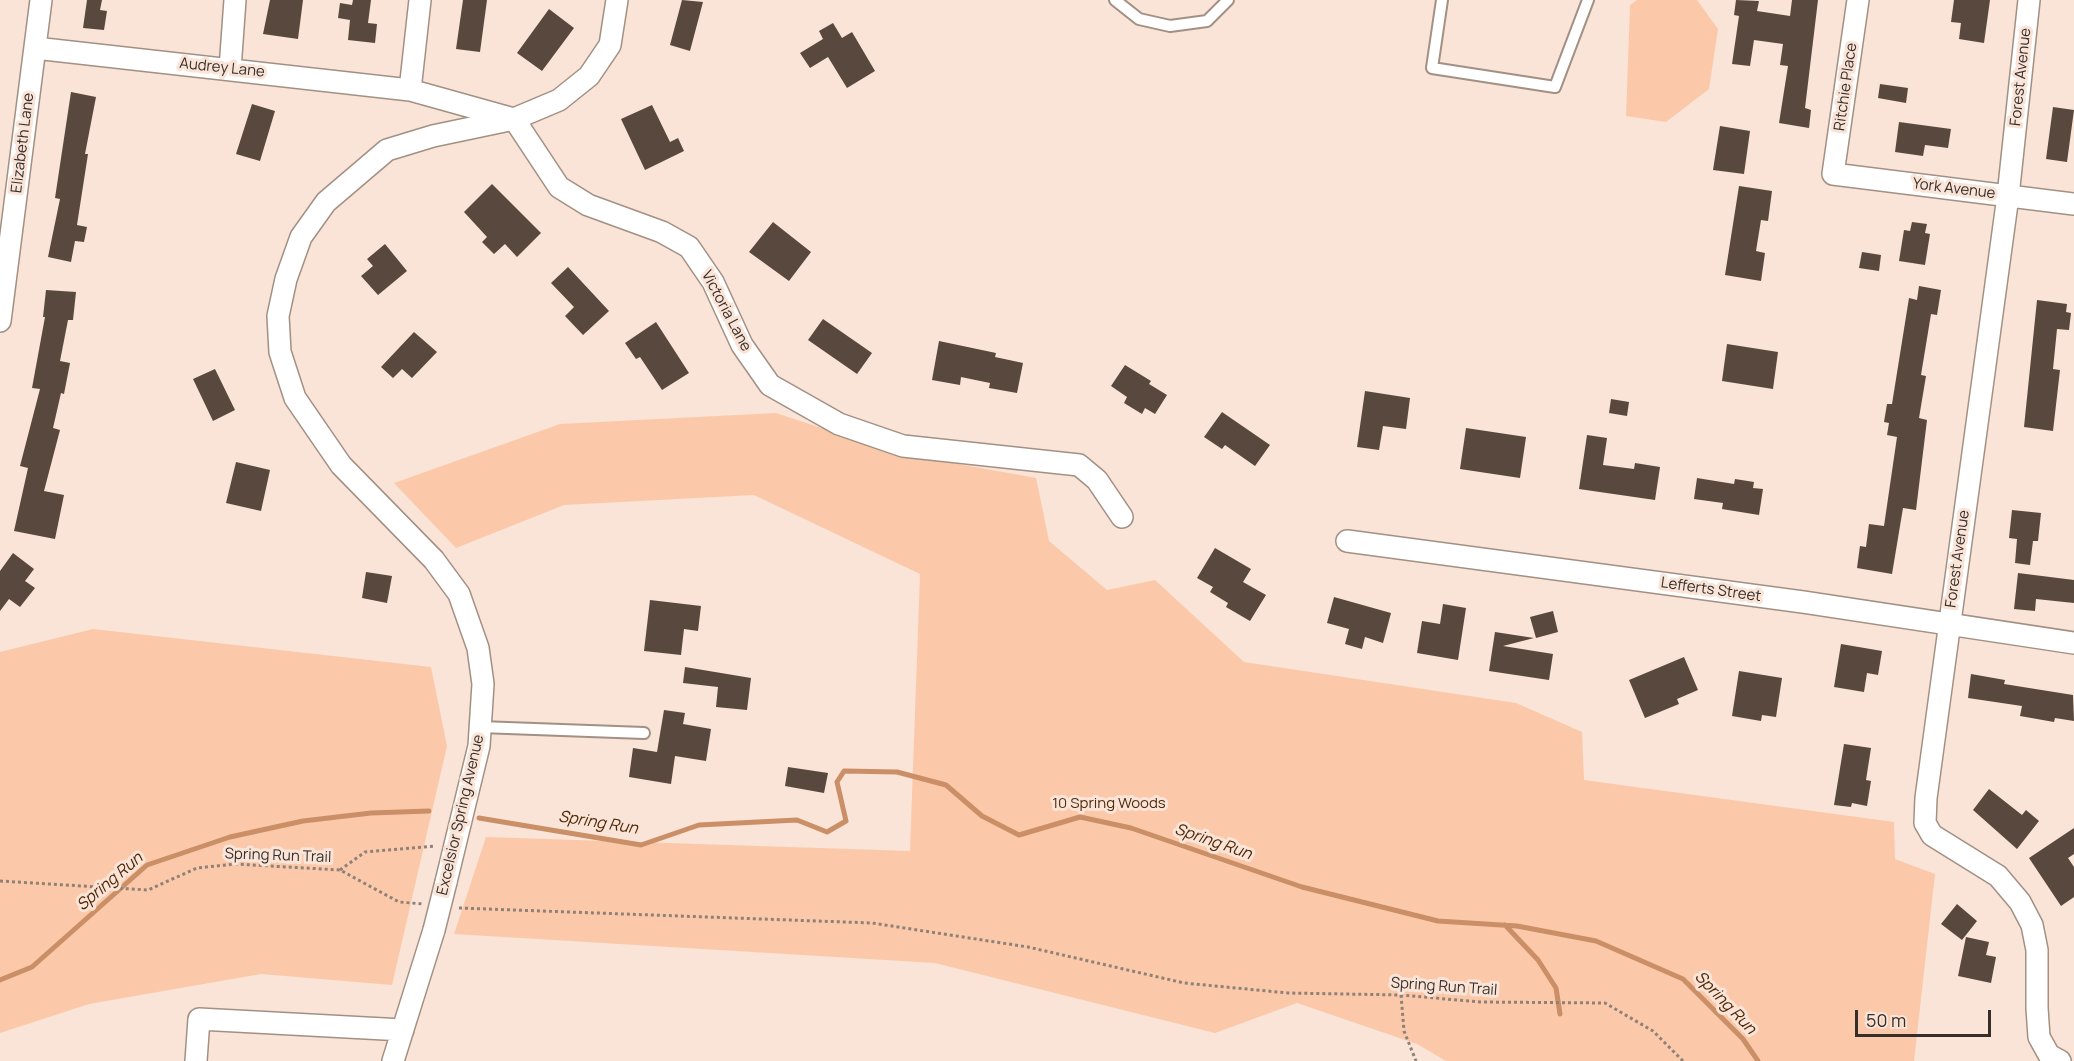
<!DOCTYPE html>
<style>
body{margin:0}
#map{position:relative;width:2074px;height:1061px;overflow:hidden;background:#f9e4d7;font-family:Manrope,sans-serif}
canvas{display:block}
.scale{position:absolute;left:1855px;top:1010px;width:136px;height:27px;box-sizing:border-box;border:3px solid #362e29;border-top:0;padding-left:8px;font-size:18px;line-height:21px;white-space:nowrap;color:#362e29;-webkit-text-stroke:4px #f9e4d7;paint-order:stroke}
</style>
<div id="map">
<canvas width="2074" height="1061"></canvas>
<div class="scale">50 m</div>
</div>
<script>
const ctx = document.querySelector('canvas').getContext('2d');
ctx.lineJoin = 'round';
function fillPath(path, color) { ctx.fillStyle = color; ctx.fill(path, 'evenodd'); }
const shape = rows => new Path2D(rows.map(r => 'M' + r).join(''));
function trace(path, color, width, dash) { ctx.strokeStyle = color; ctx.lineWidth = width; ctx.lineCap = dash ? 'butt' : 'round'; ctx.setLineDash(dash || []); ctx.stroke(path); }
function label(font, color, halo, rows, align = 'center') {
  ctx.font = font + ' Manrope,sans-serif'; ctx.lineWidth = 6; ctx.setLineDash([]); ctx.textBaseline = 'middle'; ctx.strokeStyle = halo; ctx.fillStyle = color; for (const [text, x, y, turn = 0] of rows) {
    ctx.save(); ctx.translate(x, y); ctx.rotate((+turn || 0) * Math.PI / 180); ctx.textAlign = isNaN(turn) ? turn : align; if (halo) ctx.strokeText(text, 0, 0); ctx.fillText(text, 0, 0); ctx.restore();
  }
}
fillPath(shape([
 [1637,0,1697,0,1718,29,1709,89,1666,122,1626,116,1630,5],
 [776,413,897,453,1036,478,1049,541,1107,590,1155,580,1244,662,1516,703,1582,732,1584,780,1894,822,1895,859,1935,874,1914,1061,1446,1061,1417,1044,1297,1003,1215,1033,935,963,454,934,486,837,910,851,920,574,754,495,564,505,456,548,394,483,560,424],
 [93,629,431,667,447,746,392,985,261,974,89,1004,0,1033,0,652]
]), '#fbc9a9');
trace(shape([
 [479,818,641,845,699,825,797,820,827,832,846,821,837,782,844,771,897,772,946,785,982,816,1019,835,1080,817,1131,828,1302,887,1438,921,1517,926,1596,941,1683,979,1743,1039,1758,1061],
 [1505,925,1538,960,1556,988,1560,1014],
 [0,980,32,967,147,865,230,837,303,821,371,813,429,811]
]), '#cb8f67', 5);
fillPath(shape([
 [87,0,102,0,100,10,107,11,104,30,83,28],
 [270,0,303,0,298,39,263,34],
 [353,0,371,0,368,23,377,24,375,43,348,40,350,20,338,18,340,3,352,5],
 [463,0,487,0,480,52,456,49],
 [682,0,703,2,690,51,670,45],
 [1736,0,1759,1,1757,11,1790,16,1792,0,1818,0,1805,108,1811,110,1809,128,1779,123,1788,66,1780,65,1783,44,1754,40,1750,66,1732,64,1739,16,1734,15],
 [1954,0,1990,0,1984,43,1959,39,1961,23,1951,22],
 [549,9,574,28,542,71,517,53],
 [833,23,842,38,852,32,875,71,847,88,828,57,810,68,800,53,823,39,819,31],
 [1880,84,1908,88,1906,103,1878,98],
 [71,92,96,97,85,154,88,154,77,225,87,227,84,242,75,241,71,262,48,257,60,199,55,198],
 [252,104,275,111,260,161,236,154],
 [652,105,670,142,678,138,684,151,645,170,621,119],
 [2053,107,2074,110,2067,162,2046,159],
 [1899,122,1951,129,1948,148,1925,145,1923,156,1895,152],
 [1720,126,1750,131,1744,174,1713,170],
 [492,184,541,233,517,257,505,244,494,254,482,242,487,237,464,212],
 [1739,186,1772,191,1768,221,1761,220,1756,251,1765,253,1761,281,1725,275],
 [773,222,811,252,789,281,749,252],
 [1912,222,1927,224,1925,233,1930,234,1925,265,1899,261,1904,230,1910,231],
 [385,244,407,271,378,295,361,276,373,266,367,259],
 [1862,252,1881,255,1879,271,1859,268],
 [568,267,609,311,583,335,565,316,574,307,551,283],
 [1919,286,1941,290,1937,315,1931,314,1921,375,1926,376,1919,418,1927,420,1916,510,1903,508,1892,574,1857,568,1860,546,1866,547,1869,524,1884,526,1897,437,1887,435,1889,423,1884,422,1887,404,1892,404,1909,298,1917,300],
 [46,290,76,292,73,320,68,320,60,361,70,363,64,394,61,393,53,428,60,430,44,491,64,495,55,539,14,531,28,468,20,466,40,389,32,388,45,317,43,317],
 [2037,300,2067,304,2066,312,2071,313,2069,330,2057,329,2053,369,2060,370,2053,431,2024,427],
 [823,319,872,353,857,374,808,340],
 [656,322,689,373,662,390,640,357,636,359,625,343],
 [414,332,437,352,412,378,402,369,393,378,381,367],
 [939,341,996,353,995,357,1023,363,1017,393,989,388,990,383,961,377,960,385,932,380],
 [1727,344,1778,352,1773,389,1722,381],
 [1125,365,1151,381,1149,384,1167,395,1155,414,1145,408,1142,414,1124,403,1127,397,1111,386],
 [215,369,235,410,213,421,193,379],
 [1365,391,1410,398,1406,429,1383,426,1379,450,1357,447],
 [1611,399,1629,402,1627,416,1609,413],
 [1222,412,1270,445,1255,466,1225,445,1222,449,1204,437],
 [1466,428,1526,437,1520,478,1460,469],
 [1587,435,1607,438,1603,465,1634,469,1635,463,1660,467,1655,500,1579,489],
 [236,462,270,470,261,511,226,503],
 [1697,478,1734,484,1735,479,1754,482,1753,488,1763,489,1759,515,1722,509,1723,503,1694,499],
 [2012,510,2041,513,2038,541,2033,541,2030,565,2015,563,2017,539,2009,538],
 [1215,548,1251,569,1243,582,1266,595,1250,621,1226,607,1228,603,1210,592,1213,587,1197,578],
 [13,553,34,569,25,581,35,588,20,607,9,599,0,611,0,571],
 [366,572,392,576,387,603,362,598],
 [2018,573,2074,580,2074,603,2036,599,2035,611,2014,609],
 [1334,597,1391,613,1383,643,1365,637,1362,649,1345,644,1349,629,1327,623],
 [650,600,701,606,698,631,684,629,681,655,644,651],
 [1443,604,1466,608,1458,660,1417,653,1422,621,1440,624],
 [1553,611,1558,632,1536,638,1530,617],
 [1495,632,1534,638,1503,646,1553,654,1549,680,1489,671],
 [1841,644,1882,651,1878,675,1867,673,1864,692,1834,687],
 [1684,657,1698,690,1677,699,1679,704,1645,718,1629,680],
 [685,667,751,678,747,710,716,707,718,687,683,683],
 [1739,671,1782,678,1776,717,1762,715,1761,721,1732,716],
 [1971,674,2005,680,2004,684,2073,695,2074,721,2055,718,2054,722,2020,716,2022,706,1968,698],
 [664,710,685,713,683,724,711,729,706,761,675,756,671,784,629,777,633,748,657,752],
 [1844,744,1871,748,1866,780,1871,781,1867,806,1852,803,1851,807,1834,805],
 [788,767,828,773,824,793,785,786],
 [1989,789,2022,815,2026,810,2039,821,2017,849,1973,810],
 [2074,828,2074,854,2068,858,2074,867,2074,897,2061,906,2029,858],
 [1957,904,1977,921,1962,940,1941,924],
 [1966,937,1989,942,1986,955,1996,957,1991,983,1958,976]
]), '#59483e');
const service = shape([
 [1115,0,1139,19,1170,26,1207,21,1228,0],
 [1442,0,1432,68,1555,87,1588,0],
 [480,727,644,733]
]);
const minor = shape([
 [1858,0,1833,174,2074,204],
 [2029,0,2008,196,1926,798,1925,823,1932,835,1998,876,2020,902,2032,925,2037,950,2037,1008,2039,1037,2049,1055,2060,1061],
 [35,48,410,90,514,119,559,100,589,76,610,45,617,0],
 [230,69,235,0],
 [410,90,420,0],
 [0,321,41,0],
 [1347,541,1803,602,2074,643],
 [446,882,479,746,483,684,478,648,459,594,434,560,341,465,295,398,280,352,278,316,286,279,301,237,326,202,387,150,433,136,514,119,559,187,588,205,662,232,689,247,713,282,742,345,770,385,839,424,903,446,1079,465,1097,480,1122,517],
 [196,1061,199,1019,403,1030],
 [393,1061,434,930]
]);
trace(service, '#a29084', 14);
trace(minor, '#a29084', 24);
trace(shape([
 [340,870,365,852,435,846],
 [0,881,148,890,197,868,235,864,340,870,399,902,423,904],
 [459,908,872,923,1028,947,1184,983,1288,993,1401,995,1480,1002,1605,1003,1653,1031,1683,1061],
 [1401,995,1404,1031,1416,1061]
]), '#8f8178', 3, [3, 3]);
trace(service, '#fff', 10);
trace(minor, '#fff', 21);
const minorBridge = shape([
 [434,930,446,882]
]);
trace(minorBridge, '#a29084', 24, []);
trace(minorBridge, '#fff', 21);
label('15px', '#362e29', '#f9e4d7', [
 ["Audrey Lane",222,68,6],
 ["Forest Avenue",2021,77,-84],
 ["Ritchie Place",1846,87,-82],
 ["Elizabeth Lane",23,143,-83],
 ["York Avenue",1954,189,7],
 ["Victoria Lane",726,311,62],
 ["Forest Avenue",1958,559,-82],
 ["Lefferts Street",1711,590,8],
 ["Excelsior Spring Avenue",461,815,-77],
 ["Spring Run Trail",278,856,2],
 ["Spring Run Trail",1444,987,4]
]);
label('15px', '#522b0b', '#f9e4d7', [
 ["10 Spring Woods",1109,804]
]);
label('italic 16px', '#4d2605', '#f9e4d7', [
 ["Spring Run",598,823,9],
 ["Spring Run",1213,842,19],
 ["Spring Run",110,882,-40],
 ["Spring Run",1725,1003,46]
]);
</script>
